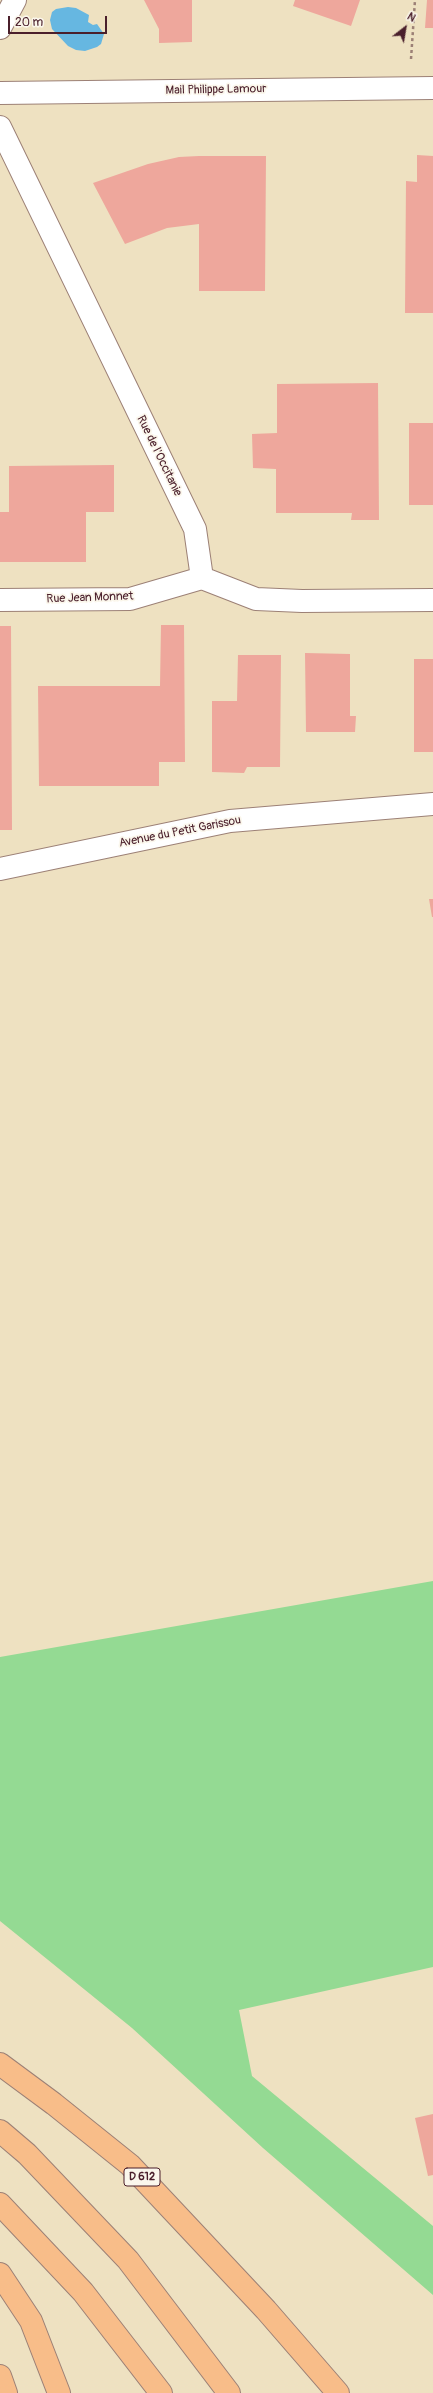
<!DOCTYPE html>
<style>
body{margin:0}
#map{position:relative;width:433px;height:2393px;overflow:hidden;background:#eee1c1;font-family:Pangolin,sans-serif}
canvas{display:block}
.north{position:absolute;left:385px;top:8px;width:40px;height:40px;-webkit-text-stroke:3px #fbf7ec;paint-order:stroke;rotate:31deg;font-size:11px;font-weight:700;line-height:16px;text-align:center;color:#4a1f2b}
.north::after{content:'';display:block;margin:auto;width:14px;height:18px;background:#4a1f2b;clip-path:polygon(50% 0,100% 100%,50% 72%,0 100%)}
.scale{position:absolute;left:8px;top:16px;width:99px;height:18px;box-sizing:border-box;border:2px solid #4a1f2b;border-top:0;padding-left:5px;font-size:12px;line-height:14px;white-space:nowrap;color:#4a1f2b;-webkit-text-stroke:3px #fbf7ec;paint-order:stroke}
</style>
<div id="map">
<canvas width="433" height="2393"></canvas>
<div class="north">N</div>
<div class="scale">20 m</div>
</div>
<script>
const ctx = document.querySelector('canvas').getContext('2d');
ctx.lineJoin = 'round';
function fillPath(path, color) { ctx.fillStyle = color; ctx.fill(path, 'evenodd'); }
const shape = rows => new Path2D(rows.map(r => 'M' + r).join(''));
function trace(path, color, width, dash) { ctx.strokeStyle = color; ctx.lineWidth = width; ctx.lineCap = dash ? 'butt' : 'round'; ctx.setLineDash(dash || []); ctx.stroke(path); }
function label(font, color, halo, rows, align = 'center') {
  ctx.font = font + ' Pangolin,sans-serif'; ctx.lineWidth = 3.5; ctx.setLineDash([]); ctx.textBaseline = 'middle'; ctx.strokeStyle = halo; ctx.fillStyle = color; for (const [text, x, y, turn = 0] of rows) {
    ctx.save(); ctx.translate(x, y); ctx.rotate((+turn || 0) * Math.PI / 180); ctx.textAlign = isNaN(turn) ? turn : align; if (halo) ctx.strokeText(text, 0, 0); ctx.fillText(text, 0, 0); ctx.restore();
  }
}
fillPath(shape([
 [433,1581,433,1967,239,2010,252,2076,433,2226,433,2295,263,2148,132,2028,0,1921,0,1657]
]), '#94da93');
fillPath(shape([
 [68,7,76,8,89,15,88,22,93,25,97,24,104,34,101,44,97,47,85,51,76,50,68,46,52,29,50,20,52,12,56,9]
]), '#66b7e1');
fillPath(shape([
 [144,0,192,0,192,42,159,43,159,29],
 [295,0,360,0,351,26,293,6],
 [427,0,433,0,433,28,425,28],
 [417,155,433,156,433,313,405,313,406,181,417,182],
 [199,156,266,156,265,291,199,291,199,224,167,228,125,244,93,183,148,164,179,157],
 [378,383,379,520,351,520,352,513,276,513,276,469,253,468,252,434,277,433,277,384],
 [409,423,433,423,433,505,409,505],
 [114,465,114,512,86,512,86,562,0,562,0,512,9,512,9,466],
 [161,625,184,625,185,762,159,762,159,786,39,786,38,686,160,686],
 [0,626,11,626,12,830,0,830],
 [305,653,350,654,350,716,356,716,355,732,306,732],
 [238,655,281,655,280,767,247,767,244,773,212,772,212,701,237,701],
 [414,659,433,659,433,752,414,752],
 [429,899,433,899,433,917,432,917],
 [433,2114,433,2175,428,2176,415,2118]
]), '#eea79c');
const minor = shape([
 [0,28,15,0],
 [0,93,433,88],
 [0,127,195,529,202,578,256,599,302,601,433,600],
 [0,600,130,599,202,578],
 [0,869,230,821,433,804]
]);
const highway = shape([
 [0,2064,54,2104,130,2165,266,2310,338,2393],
 [0,2131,27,2154,128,2260,229,2393],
 [0,2204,83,2292,161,2393],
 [0,2274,31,2321,59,2393],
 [0,2376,6,2393]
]);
trace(minor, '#9c8076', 24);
trace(highway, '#9c8076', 24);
trace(shape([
 [411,59,415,0]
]), '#9c8076', 2.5, [3, 3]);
trace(minor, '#fff', 22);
trace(highway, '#f8bd89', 22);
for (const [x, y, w] of [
 [142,2177,36]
]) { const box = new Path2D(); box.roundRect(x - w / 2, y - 9, w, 18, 3); ctx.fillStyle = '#fbf7ec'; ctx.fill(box); trace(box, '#4a1f2b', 1); }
label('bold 11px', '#4a1f2b', null, [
 ["D 612",142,2177]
]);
label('12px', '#4a1f2b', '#fbf7ec', [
 ["Mail Philippe Lamour",216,90,-1],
 ["Rue de l'Occitanie",159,456,64],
 ["Rue Jean Monnet",90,598,-2],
 ["Avenue du Petit Garissou",180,832,-11]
]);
</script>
